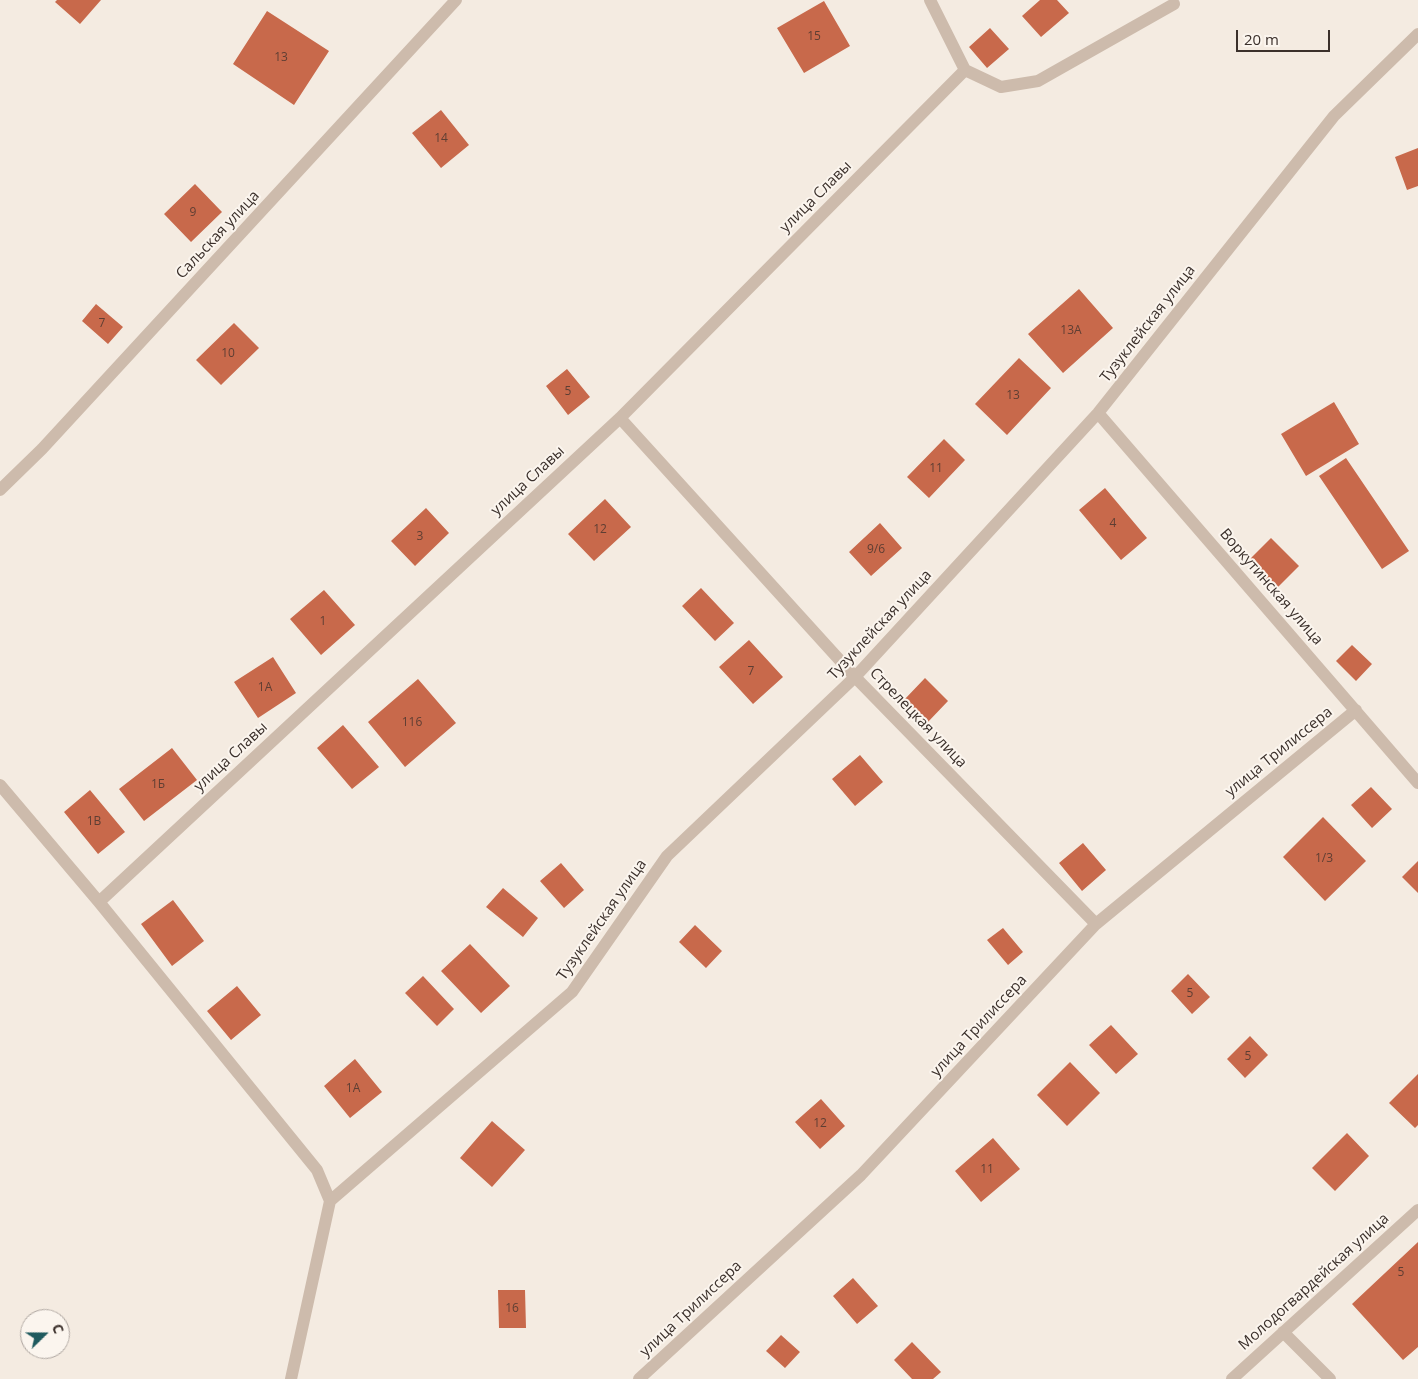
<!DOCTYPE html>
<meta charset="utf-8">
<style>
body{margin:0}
#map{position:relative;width:1418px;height:1379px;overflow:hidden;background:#f4ebe1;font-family:"Open Sans",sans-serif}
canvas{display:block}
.north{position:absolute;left:20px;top:1309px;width:50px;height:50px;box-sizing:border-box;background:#fbf5ee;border:1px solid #aea6a0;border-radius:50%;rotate:68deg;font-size:14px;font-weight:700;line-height:20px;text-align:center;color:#3b302b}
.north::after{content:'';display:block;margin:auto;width:18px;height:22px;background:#1f5a5e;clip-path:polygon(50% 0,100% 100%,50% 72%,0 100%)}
.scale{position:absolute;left:1236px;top:30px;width:94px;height:22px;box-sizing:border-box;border:2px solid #3b302b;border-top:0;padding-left:6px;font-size:15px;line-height:18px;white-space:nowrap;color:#3b302b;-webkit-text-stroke:4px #fbf5ee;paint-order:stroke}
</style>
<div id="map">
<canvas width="1418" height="1379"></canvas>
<div class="north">С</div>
<div class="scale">20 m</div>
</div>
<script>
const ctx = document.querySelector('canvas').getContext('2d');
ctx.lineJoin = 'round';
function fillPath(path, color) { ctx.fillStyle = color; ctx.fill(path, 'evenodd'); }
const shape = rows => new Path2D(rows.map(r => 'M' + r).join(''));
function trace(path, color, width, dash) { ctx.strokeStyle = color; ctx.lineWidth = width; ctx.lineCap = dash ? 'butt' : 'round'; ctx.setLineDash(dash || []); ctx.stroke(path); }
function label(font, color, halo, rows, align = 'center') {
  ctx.font = font + ' "Open Sans",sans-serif'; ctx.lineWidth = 4; ctx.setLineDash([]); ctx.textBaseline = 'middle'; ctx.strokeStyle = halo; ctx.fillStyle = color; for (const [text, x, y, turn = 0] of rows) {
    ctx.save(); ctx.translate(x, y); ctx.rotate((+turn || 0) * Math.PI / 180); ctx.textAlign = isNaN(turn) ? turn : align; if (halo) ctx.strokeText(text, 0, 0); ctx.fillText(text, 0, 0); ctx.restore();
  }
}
fillPath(shape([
 [57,0,101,0,80,24,55,2],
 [1040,0,1057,0,1069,13,1041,37,1022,16],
 [824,1,850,46,804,73,777,28],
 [267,11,329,51,294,105,233,64],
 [990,28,1009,49,987,68,969,47],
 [441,110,469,145,441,168,412,133],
 [1418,148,1418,186,1407,190,1395,157],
 [195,184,222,212,191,242,164,214],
 [1079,289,1113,328,1063,373,1028,334],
 [96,304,123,327,108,344,82,321],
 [234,323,259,348,221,385,196,360],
 [1019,358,1051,388,1007,435,975,404],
 [567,369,590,397,568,415,546,386],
 [1334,402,1359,444,1306,476,1281,434],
 [944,439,965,460,929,498,907,477],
 [1346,458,1409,551,1382,569,1319,476],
 [1105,488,1147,538,1121,560,1079,510],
 [605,499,631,527,594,561,568,534],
 [426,508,449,533,415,566,391,541],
 [880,523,902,548,871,576,849,552],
 [1271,538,1299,566,1276,589,1248,561],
 [701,588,734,623,715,641,682,606],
 [324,590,355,625,321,655,290,619],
 [749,640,783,677,753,704,719,667],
 [1352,645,1372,664,1356,681,1336,661],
 [273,657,296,693,258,718,234,682],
 [925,678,948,701,927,723,904,700],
 [418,679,456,723,405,767,368,722],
 [343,725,379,767,352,789,317,748],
 [172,748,197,780,144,821,119,789],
 [860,755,883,782,855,806,832,779],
 [1371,787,1392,809,1372,828,1351,805],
 [90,790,125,832,98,854,64,812],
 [1323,817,1366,861,1325,901,1283,857],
 [1083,843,1106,870,1082,891,1059,863],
 [1418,861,1418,893,1402,877],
 [561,863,584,890,564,908,540,881],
 [503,888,538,918,523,937,486,907],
 [173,900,204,941,172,966,141,924],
 [695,925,722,951,706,968,679,942],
 [1003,928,1023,952,1008,965,987,940],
 [470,944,510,986,481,1013,441,971],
 [1188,974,1210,997,1192,1014,1171,991],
 [423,976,454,1009,437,1026,405,993],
 [237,986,261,1015,231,1040,207,1011],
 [1111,1025,1138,1054,1116,1074,1089,1045],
 [1250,1036,1268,1055,1245,1078,1227,1059],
 [355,1059,382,1092,350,1118,324,1086],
 [1070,1062,1100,1093,1067,1126,1037,1095],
 [1418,1074,1418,1125,1415,1128,1389,1103],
 [821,1099,845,1126,820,1149,795,1122],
 [492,1121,525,1150,492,1187,460,1158],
 [1347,1133,1369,1156,1335,1191,1312,1168],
 [993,1138,1020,1169,981,1202,955,1171],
 [1418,1242,1418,1347,1403,1360,1352,1304],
 [853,1278,878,1306,857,1324,833,1296],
 [498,1290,525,1290,526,1328,499,1328],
 [781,1335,800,1352,785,1368,766,1351],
 [912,1342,941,1372,933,1379,912,1379,894,1360]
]), '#c8694b');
trace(shape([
 [930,0,965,70],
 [965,70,1001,87,1038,81,1174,4],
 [1098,413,1418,783],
 [620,418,855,677,1096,924],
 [0,490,42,449,456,0],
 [0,785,99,902,317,1170,330,1201,291,1379],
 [99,902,620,418,965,70],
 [330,1201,572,992,667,856,855,677,1098,413,1334,116,1418,34],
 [1283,1332,1330,1379],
 [639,1379,861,1175,1096,924,1356,710],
 [1232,1379,1418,1210]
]), '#cdbbac', 12);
label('12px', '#5e3e33', null, [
 ["15",814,37],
 ["13",281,58],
 ["14",441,139],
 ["9",193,213],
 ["7",102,324],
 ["13А",1071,331],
 ["10",228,354],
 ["5",568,392],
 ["13",1013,396],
 ["11",936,469],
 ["4",1113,524],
 ["12",600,530],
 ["3",420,537],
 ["9/6",876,550],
 ["1",323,622],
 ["7",751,672],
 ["1А",265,688],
 ["116",412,723],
 ["1Б",158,785],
 ["1В",94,822],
 ["1/3",1324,859],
 ["5",1190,994],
 ["5",1248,1057],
 ["1А",353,1089],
 ["12",820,1124],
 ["11",987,1170],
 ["5",1401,1273],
 ["16",512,1309]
]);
label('15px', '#3b302b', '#fbf5ee', [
 ["улица Славы",816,197,-45],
 ["Сальская улица",218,235,-47],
 ["Тузуклейская улица",1148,324,-52],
 ["улица Славы",528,481,-43],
 ["Воркутинская улица",1271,587,49],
 ["Тузуклейская улица",880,625,-47],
 ["Стрелецкая улица",918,718,46],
 ["улица Трилиссера",1279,752,-39],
 ["улица Славы",231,757,-43],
 ["Тузуклейская улица",602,920,-55],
 ["улица Трилиссера",979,1026,-47],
 ["Молодогвардейская улица",1314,1282,-42],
 ["улица Трилиссера",691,1309,-43]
]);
</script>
